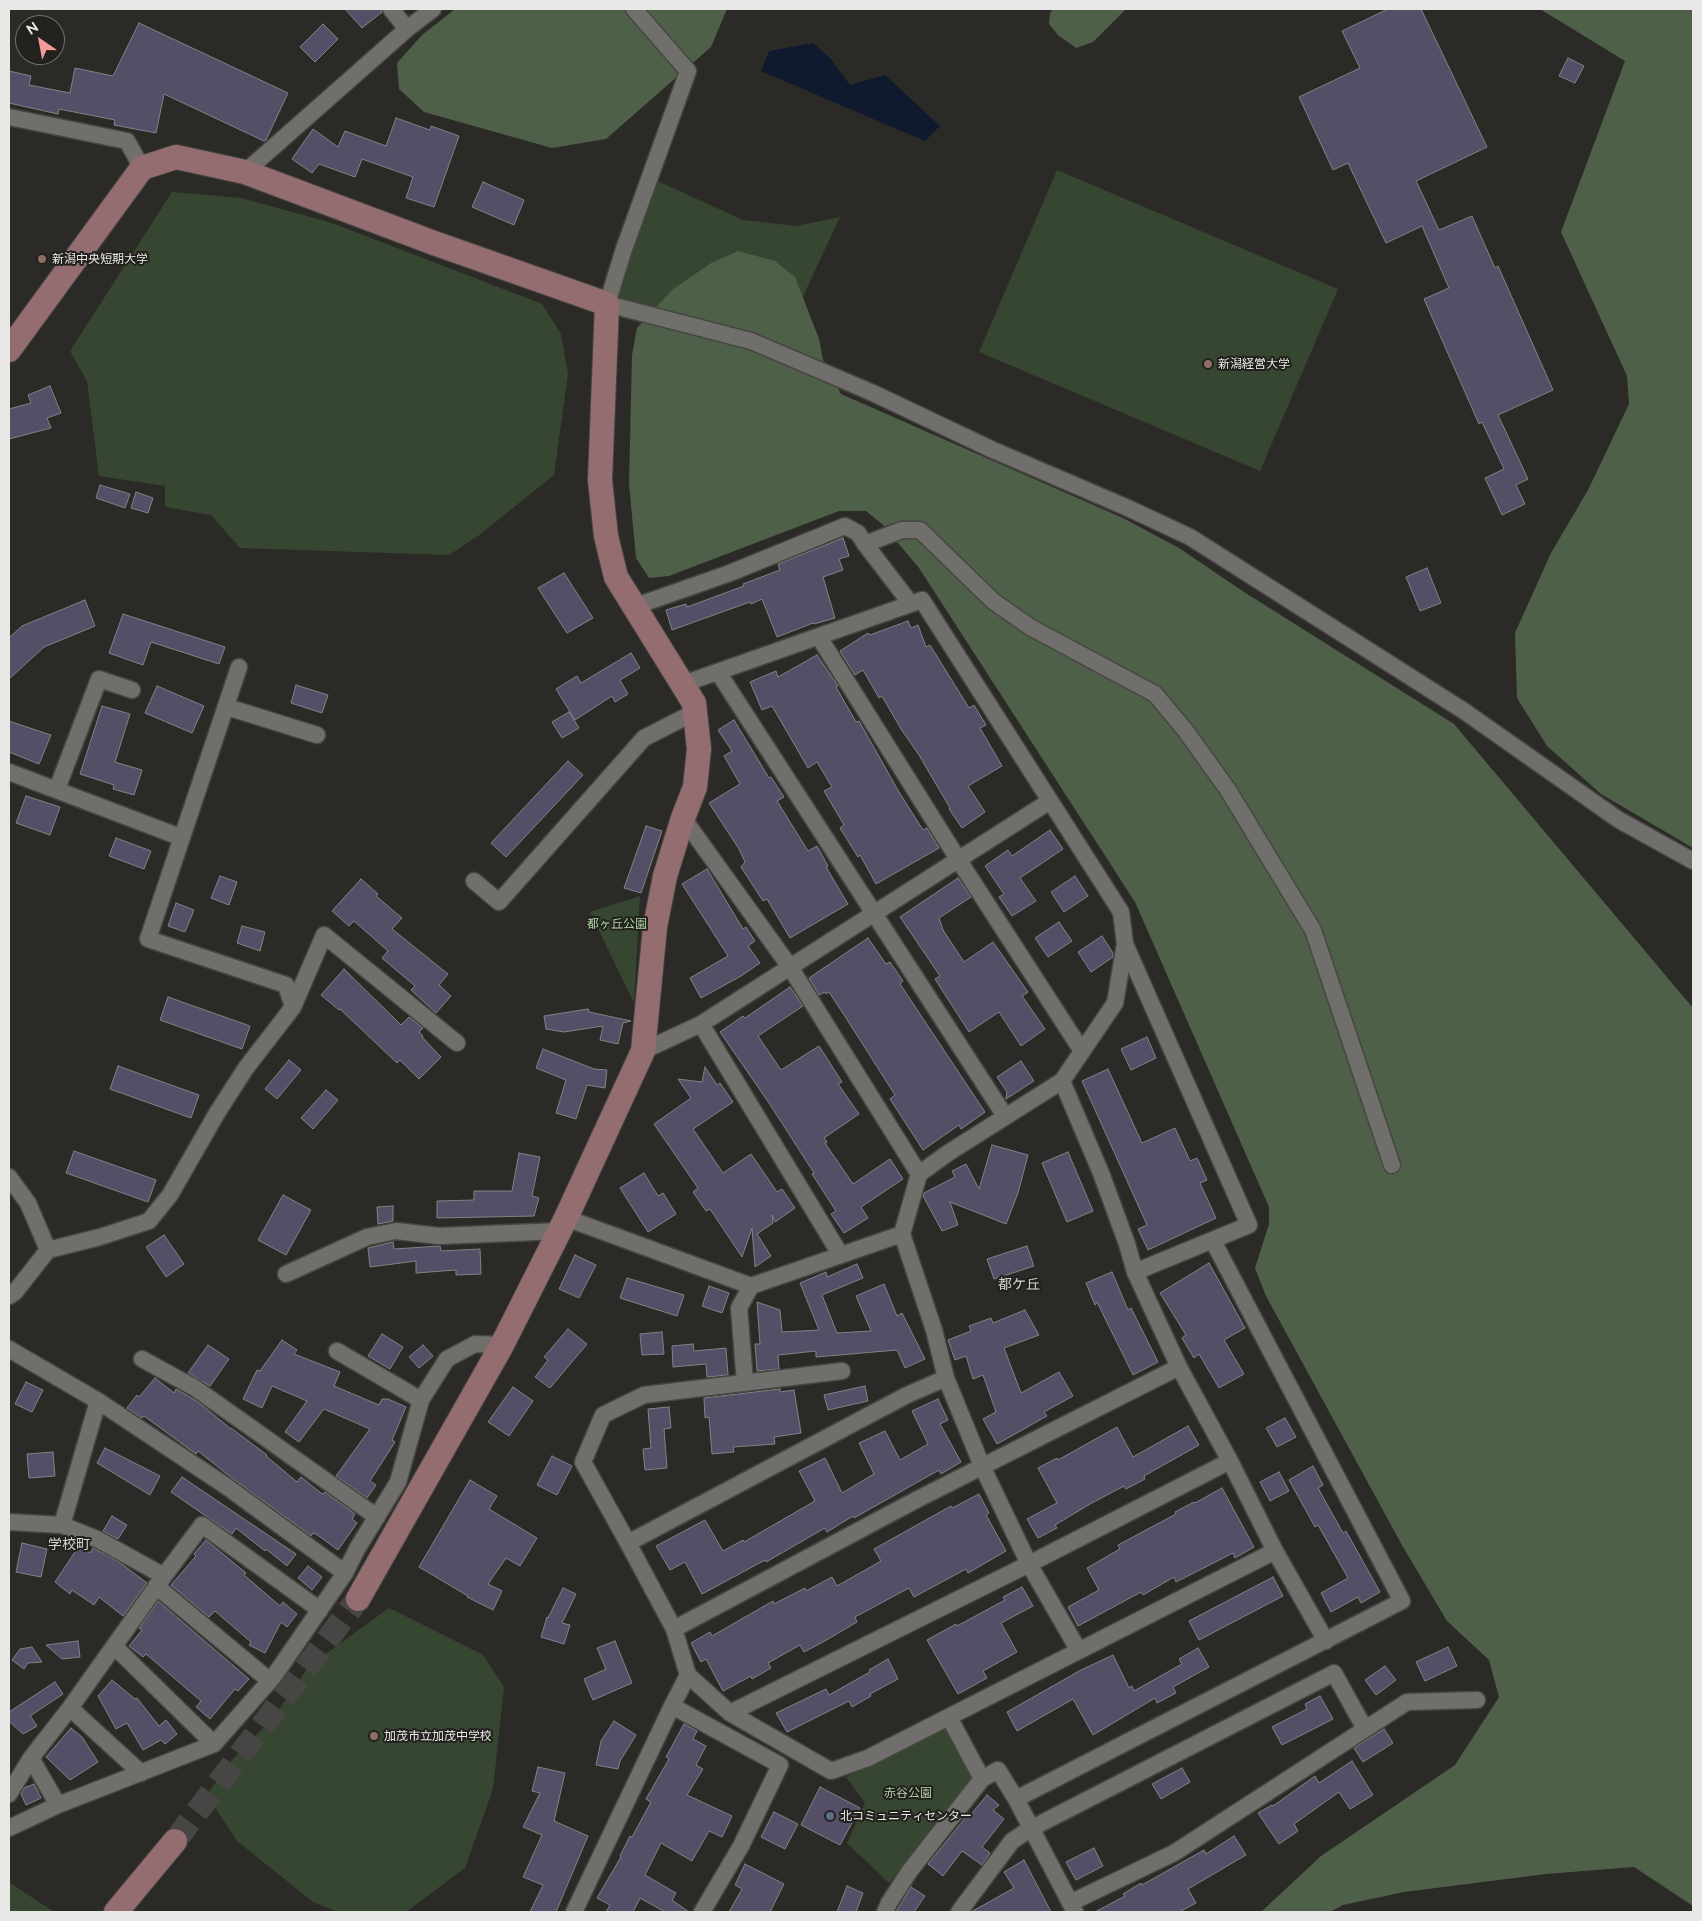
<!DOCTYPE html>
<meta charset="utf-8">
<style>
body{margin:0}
#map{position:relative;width:1702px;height:1921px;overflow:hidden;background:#2c2a27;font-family:Raleway,sans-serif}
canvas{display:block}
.frame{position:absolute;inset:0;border:10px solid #e9e8e6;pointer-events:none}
.north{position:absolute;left:15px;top:15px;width:50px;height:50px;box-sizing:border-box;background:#22211e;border:1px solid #72716e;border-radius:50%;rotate:327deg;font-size:14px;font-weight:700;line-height:20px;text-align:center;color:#e9e8e6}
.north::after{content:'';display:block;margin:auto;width:18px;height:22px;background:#f59b9b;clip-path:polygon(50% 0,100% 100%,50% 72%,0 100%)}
</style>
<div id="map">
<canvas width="1702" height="1921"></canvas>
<div class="frame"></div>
<div class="north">N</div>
</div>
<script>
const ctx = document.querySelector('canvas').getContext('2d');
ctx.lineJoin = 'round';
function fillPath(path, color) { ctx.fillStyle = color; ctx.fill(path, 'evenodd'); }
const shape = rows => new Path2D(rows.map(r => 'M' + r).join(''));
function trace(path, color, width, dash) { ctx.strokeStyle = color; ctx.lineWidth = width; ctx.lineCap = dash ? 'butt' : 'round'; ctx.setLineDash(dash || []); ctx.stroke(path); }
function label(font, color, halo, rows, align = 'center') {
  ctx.font = font + ' Raleway,"Noto Sans JP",sans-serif'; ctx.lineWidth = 4; ctx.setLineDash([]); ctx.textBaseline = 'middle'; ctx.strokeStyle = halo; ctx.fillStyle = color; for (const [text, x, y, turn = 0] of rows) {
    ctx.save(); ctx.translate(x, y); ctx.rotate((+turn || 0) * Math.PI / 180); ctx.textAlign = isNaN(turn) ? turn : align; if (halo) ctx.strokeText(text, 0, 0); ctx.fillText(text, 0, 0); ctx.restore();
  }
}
fillPath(shape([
 [1057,170,1338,289,1260,471,979,352],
 [651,178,743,220,796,226,840,217,777,352,607,304],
 [172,192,241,198,332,223,542,304,561,334,568,374,554,475,478,536,449,555,240,548,211,515,165,507,165,486,99,476,87,381,70,351],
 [640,896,634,1003,590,912],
 [389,1608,483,1655,504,1687,493,1789,465,1868,406,1912,338,1912,313,1902,237,1841,207,1795,229,1763,273,1718,309,1666],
 [946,1724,976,1778,889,1883,847,1843,865,1803,846,1777],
 [9,1882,54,1912,9,1912]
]), '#364631');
fillPath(shape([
 [455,9,727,9,711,47,606,139,552,148,424,112,399,89,397,63,422,35],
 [1053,9,1126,9,1093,42,1076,48,1058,35,1049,24,1050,13],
 [1540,9,1693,9,1693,848,1601,794,1547,746,1517,698,1515,633,1551,553,1588,490,1629,404,1627,376,1561,232,1625,61],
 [738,251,775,261,795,277,819,339,823,360,841,394,1123,518,1179,548,1244,592,1454,724,1693,1008,1693,1906,1634,1867,1546,1874,1404,1892,1343,1905,1330,1912,1261,1912,1321,1856,1455,1765,1499,1697,1489,1660,1447,1621,1403,1547,1266,1296,1255,1268,1269,1224,1269,1207,1135,902,919,568,882,524,866,511,839,511,669,576,649,578,636,558,629,484,632,355,637,328,672,290,711,263]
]), '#4e6048');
fillPath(shape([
 [813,43,830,58,850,85,885,75,940,126,925,141,761,71,769,51]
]), '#0f1a2e');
const building = shape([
 [345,9,381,9,382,12,362,28,345,9],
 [1388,9,1421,9,1487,147,1416,181,1439,230,1472,216,1495,268,1498,266,1553,390,1498,415,1528,479,1516,485,1525,504,1502,515,1485,478,1504,469,1482,422,1479,424,1424,299,1449,288,1422,226,1386,243,1348,163,1333,170,1299,97,1360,68,1342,31,1388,9],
 [139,23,288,93,266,140,264,141,164,94,156,133,114,125,115,120,59,109,58,114,9,103,9,71,31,76,29,85,70,93,75,68,113,76,139,23],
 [323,24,338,39,315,62,300,47,323,24],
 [1568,58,1584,66,1575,83,1559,76,1568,58],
 [396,118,430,130,431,126,459,136,434,207,406,198,413,177,362,159,355,177,319,164,312,173,292,159,313,129,338,147,345,131,386,146,396,118],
 [483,182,524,200,514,225,472,207,483,182],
 [50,386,61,413,47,418,51,428,9,439,9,409,31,403,28,395,50,386],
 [100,485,130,494,125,508,96,498,100,485],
 [136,492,153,498,148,513,131,508,136,492],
 [843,538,849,556,839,559,843,570,823,577,835,618,814,624,813,623,777,637,762,599,751,604,750,602,672,630,666,610,686,604,687,607,744,586,743,584,780,570,778,564,843,538],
 [1427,568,1441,603,1420,611,1406,577,1427,568],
 [564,573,593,618,567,633,538,588,564,573],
 [85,600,95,626,44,647,9,679,9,638,22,626,85,600],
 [123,614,225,647,219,664,151,642,143,665,109,653,123,614],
 [908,621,911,628,918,625,926,647,930,645,969,708,974,705,986,725,980,728,1002,766,968,786,985,812,962,828,949,809,950,808,919,755,901,729,882,696,879,698,863,670,855,675,840,651,868,633,870,635,908,621],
 [631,653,640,668,620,680,628,694,615,702,612,696,575,720,556,689,577,676,581,683,631,653],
 [817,655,838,686,836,687,856,722,859,721,899,792,923,830,927,828,939,848,876,884,860,855,858,857,840,828,844,825,824,791,832,787,817,762,808,768,772,706,762,710,750,682,776,671,778,677,817,655],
 [296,685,328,695,322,713,291,703,296,685],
 [157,686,204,706,192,733,145,713,157,686],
 [102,706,130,714,115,762,142,770,134,795,113,789,114,785,80,774,102,706],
 [569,712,579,728,562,738,552,722,569,712],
 [734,720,769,778,771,777,784,797,777,801,808,851,817,846,828,866,826,867,848,904,790,938,767,899,763,901,741,867,745,862,739,849,709,803,740,784,724,756,732,751,718,730,734,720],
 [9,721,51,735,39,764,9,752,9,721],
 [568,761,583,775,506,857,491,843,568,761],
 [26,796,60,807,50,835,16,823,26,796],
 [646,826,662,831,641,893,624,888,646,826],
 [1050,830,1063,849,1020,878,1036,901,1012,916,999,897,1004,894,985,866,1008,850,1012,856,1050,830],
 [116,838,151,851,144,869,109,856,116,838],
 [707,869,743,929,746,927,755,941,748,946,760,963,741,976,701,998,690,978,728,956,682,884,707,869],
 [220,876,237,882,229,905,211,898,220,876],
 [1075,876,1088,896,1064,912,1051,892,1075,876],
 [958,878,971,897,939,918,943,930,964,962,993,942,1028,992,1022,996,1045,1029,1021,1046,999,1012,969,1032,935,979,940,976,900,917,958,878],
 [361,879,378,894,376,896,402,918,392,929,448,974,439,985,451,996,436,1013,411,990,415,986,382,958,388,951,354,921,349,926,332,911,361,879],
 [176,903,194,910,185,932,168,926,176,903],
 [1059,922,1072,941,1048,957,1035,938,1059,922],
 [242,926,265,932,260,951,237,943,242,926],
 [1102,936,1113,953,1113,957,1091,972,1078,952,1102,936],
 [868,938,886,964,890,962,903,981,900,984,985,1112,961,1129,959,1125,923,1150,890,1099,895,1095,846,1018,829,992,826,994,825,992,819,995,809,978,868,938],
 [344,969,401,1025,409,1017,423,1028,419,1032,423,1036,422,1037,441,1057,419,1079,400,1060,397,1063,340,1009,339,1010,321,995,344,969],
 [790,987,803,1006,758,1036,781,1070,819,1046,842,1082,838,1084,859,1114,824,1138,827,1142,825,1143,853,1184,890,1159,903,1179,861,1207,868,1218,844,1233,831,1214,836,1211,812,1174,814,1173,769,1103,720,1032,743,1016,745,1018,790,987],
 [168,997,250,1026,242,1049,160,1020,168,997],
 [588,1009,589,1012,631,1021,623,1023,618,1044,600,1040,603,1026,564,1032,546,1029,544,1016,588,1009],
 [1147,1037,1156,1058,1131,1070,1121,1049,1147,1037],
 [543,1049,594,1069,607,1070,605,1088,587,1085,576,1119,556,1113,566,1080,536,1068,543,1049],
 [289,1060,301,1070,277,1099,265,1089,289,1060],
 [1021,1061,1034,1081,1006,1099,1007,1092,997,1077,1021,1061],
 [118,1066,199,1095,191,1118,110,1089,118,1066],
 [705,1067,717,1085,720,1083,733,1102,693,1129,723,1173,751,1154,777,1192,782,1189,795,1208,775,1222,772,1215,773,1223,757,1234,771,1256,755,1267,752,1228,742,1257,710,1209,706,1211,693,1192,698,1188,654,1124,691,1098,678,1079,702,1082,705,1067],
 [1108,1069,1142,1143,1175,1128,1190,1161,1197,1158,1207,1180,1200,1183,1216,1218,1148,1250,1138,1229,1147,1225,1082,1081,1108,1069],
 [326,1090,338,1100,313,1129,301,1118,326,1090],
 [992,1145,1028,1155,1018,1193,1006,1224,950,1202,958,1225,942,1231,923,1196,924,1193,955,1177,952,1171,966,1164,979,1189,992,1145],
 [74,1151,156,1180,148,1202,66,1173,74,1151],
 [1068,1152,1093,1211,1067,1222,1042,1163,1068,1152],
 [519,1153,540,1157,532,1196,539,1198,534,1216,437,1218,437,1201,474,1200,474,1191,512,1191,519,1153],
 [644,1173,658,1196,663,1193,676,1214,648,1232,620,1188,644,1173],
 [283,1195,311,1210,286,1255,258,1240,283,1195],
 [393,1206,393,1221,378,1224,377,1207,393,1206],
 [164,1235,184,1264,166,1277,146,1247,164,1235],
 [393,1242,394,1249,440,1246,441,1251,480,1249,481,1274,456,1275,456,1270,416,1273,416,1261,370,1267,368,1248,393,1242],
 [1027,1246,1034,1266,994,1279,987,1259,1027,1246],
 [575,1255,596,1265,579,1298,559,1289,575,1255],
 [1209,1263,1245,1328,1224,1340,1244,1374,1219,1388,1199,1354,1194,1358,1182,1338,1186,1335,1160,1293,1209,1263],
 [857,1264,863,1278,822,1295,837,1333,871,1331,856,1296,884,1284,897,1316,902,1313,925,1359,905,1368,897,1350,816,1357,816,1351,778,1355,779,1369,757,1371,755,1344,760,1344,757,1302,780,1310,782,1332,819,1330,800,1283,826,1272,827,1277,857,1264],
 [1112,1272,1128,1310,1131,1308,1158,1362,1133,1375,1097,1302,1095,1305,1086,1283,1112,1272],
 [627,1278,684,1295,677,1316,620,1298,627,1278],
 [709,1286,729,1293,722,1313,702,1306,709,1286],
 [1025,1310,1039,1335,1004,1348,1021,1393,1059,1372,1073,1396,1044,1412,1047,1416,997,1444,983,1419,996,1412,983,1375,973,1379,966,1356,955,1360,948,1340,971,1331,969,1326,991,1318,993,1323,1025,1310],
 [568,1329,587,1344,550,1388,535,1377,548,1360,544,1357,568,1329],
 [662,1332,664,1354,642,1355,640,1334,662,1332],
 [382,1334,403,1347,390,1369,368,1356,382,1334],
 [282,1340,297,1350,294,1354,340,1372,334,1386,379,1405,382,1399,388,1399,406,1407,392,1440,395,1442,370,1481,376,1485,367,1498,336,1476,370,1429,324,1409,299,1442,285,1432,307,1401,272,1386,262,1408,243,1399,257,1370,260,1371,282,1340],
 [693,1344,694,1351,726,1348,728,1375,707,1377,706,1364,673,1367,672,1346,693,1344],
 [208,1345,229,1359,210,1386,188,1373,208,1345],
 [423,1345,433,1356,419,1368,409,1357,423,1345],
 [155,1378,174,1393,176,1389,198,1402,231,1429,231,1428,267,1455,266,1456,297,1482,301,1477,321,1493,323,1494,325,1492,355,1514,352,1519,357,1523,338,1550,316,1534,313,1533,311,1536,232,1478,198,1451,196,1454,144,1416,142,1418,127,1408,137,1395,139,1397,155,1378],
 [26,1382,43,1390,32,1412,15,1404,26,1382],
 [865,1386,868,1401,828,1410,824,1395,865,1386],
 [513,1387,533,1401,509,1436,488,1422,513,1387],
 [780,1389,780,1392,794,1390,801,1433,774,1437,775,1444,733,1447,734,1452,712,1454,709,1417,705,1418,704,1398,780,1389],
 [938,1399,948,1420,940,1424,961,1462,941,1474,939,1470,854,1518,853,1516,827,1532,825,1528,766,1562,765,1560,702,1594,685,1562,670,1570,656,1546,705,1520,723,1551,743,1540,744,1542,815,1501,799,1471,825,1458,842,1493,874,1474,859,1443,885,1431,900,1460,928,1444,912,1411,938,1399],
 [669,1407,671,1428,664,1429,667,1468,645,1470,643,1449,651,1448,648,1409,669,1407],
 [1285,1418,1296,1437,1277,1447,1266,1428,1285,1418],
 [1188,1426,1199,1445,1144,1476,1145,1479,1126,1489,1124,1486,1090,1504,1055,1525,1057,1528,1038,1538,1027,1519,1057,1503,1038,1468,1057,1458,1058,1460,1117,1427,1133,1457,1188,1426],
 [105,1448,160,1476,150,1495,97,1463,105,1448],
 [53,1452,55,1476,29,1478,27,1454,53,1452],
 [552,1456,572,1466,557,1495,537,1485,552,1456],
 [1313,1466,1323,1485,1318,1488,1343,1533,1346,1531,1380,1592,1361,1603,1358,1597,1331,1612,1321,1593,1348,1578,1318,1525,1315,1527,1289,1480,1313,1466],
 [1279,1472,1289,1491,1270,1501,1260,1482,1279,1472],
 [182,1477,244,1519,296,1554,287,1566,266,1549,265,1551,236,1528,232,1534,171,1492,182,1477],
 [470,1480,497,1496,489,1509,537,1538,520,1566,506,1558,488,1584,502,1591,493,1610,467,1597,468,1596,419,1567,470,1480],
 [1222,1488,1254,1547,1235,1558,1233,1553,1176,1582,1174,1577,1143,1595,1141,1592,1078,1626,1068,1607,1099,1590,1087,1568,1120,1549,1118,1545,1176,1514,1175,1512,1194,1502,1195,1503,1222,1488],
 [979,1494,989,1513,986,1515,1006,1551,968,1573,966,1569,914,1597,909,1588,855,1617,857,1622,823,1642,804,1652,800,1645,768,1663,771,1668,752,1679,751,1676,723,1691,706,1659,701,1662,691,1643,710,1632,712,1636,773,1601,774,1604,805,1588,806,1591,832,1577,837,1586,881,1561,874,1549,951,1506,952,1508,979,1494],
 [112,1516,127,1525,118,1539,103,1531,112,1516],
 [206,1540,246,1573,244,1575,280,1606,283,1602,297,1614,287,1627,281,1622,265,1653,249,1645,251,1642,215,1611,209,1617,171,1585,196,1556,194,1554,206,1540],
 [22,1543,47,1549,41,1577,16,1572,22,1543],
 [79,1546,90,1553,93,1548,95,1549,119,1562,147,1583,123,1616,99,1597,94,1605,72,1590,70,1594,55,1582,79,1546],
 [308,1566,322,1577,312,1590,298,1578,308,1566],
 [1273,1577,1283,1596,1199,1640,1189,1621,1273,1577],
 [1022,1587,1033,1606,1001,1623,1017,1652,983,1671,987,1678,958,1694,927,1640,956,1624,957,1626,1005,1600,1003,1597,1022,1587],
 [563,1588,576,1594,562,1623,570,1625,564,1644,541,1637,547,1617,548,1618,563,1588],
 [158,1601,249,1679,238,1691,235,1689,210,1719,196,1707,201,1701,146,1654,143,1657,129,1646,142,1630,139,1628,158,1601],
 [78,1641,80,1657,62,1659,46,1645,78,1641],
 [615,1641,632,1683,593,1700,584,1679,606,1669,597,1648,615,1641],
 [32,1647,42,1662,28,1663,24,1669,12,1660,20,1649,32,1647],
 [1448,1647,1457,1666,1425,1681,1416,1662,1448,1647],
 [1198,1648,1209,1667,1173,1687,1176,1693,1157,1703,1155,1698,1093,1735,1073,1699,1017,1731,1007,1712,1081,1670,1113,1655,1129,1688,1132,1686,1134,1691,1182,1664,1179,1659,1198,1648],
 [888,1659,898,1679,870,1694,871,1696,852,1707,849,1701,787,1732,776,1713,826,1689,829,1695,870,1672,869,1670,888,1659],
 [1385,1666,1396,1680,1376,1695,1365,1680,1385,1666],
 [112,1680,135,1699,137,1698,159,1726,166,1720,177,1734,165,1744,161,1740,143,1750,127,1723,116,1729,98,1696,112,1680],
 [55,1682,63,1694,30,1716,37,1726,23,1734,9,1721,9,1712,55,1682],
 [1320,1696,1333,1719,1282,1745,1272,1727,1307,1709,1305,1704,1320,1696],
 [614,1721,636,1735,620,1761,618,1769,596,1765,601,1741,614,1721],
 [684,1724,697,1731,693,1739,706,1746,696,1765,703,1769,687,1795,732,1816,722,1837,709,1831,692,1861,661,1843,645,1875,676,1893,672,1900,689,1912,665,1912,640,1898,633,1912,606,1912,610,1905,597,1898,621,1857,620,1856,630,1836,632,1837,651,1802,646,1799,669,1759,666,1757,684,1724],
 [71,1728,82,1737,98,1762,70,1780,46,1757,71,1728],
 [1384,1729,1393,1743,1363,1762,1354,1748,1384,1729],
 [1352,1761,1373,1795,1350,1809,1339,1792,1294,1824,1298,1831,1279,1844,1258,1813,1272,1805,1273,1806,1315,1776,1319,1783,1352,1761],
 [538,1767,565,1773,554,1821,588,1836,556,1912,530,1912,543,1885,523,1877,542,1835,523,1827,540,1793,532,1791,538,1767],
 [1182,1768,1190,1782,1161,1799,1152,1784,1182,1768],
 [34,1784,41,1798,26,1805,21,1794,24,1788,34,1784],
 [820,1787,860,1808,840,1845,801,1825,820,1787],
 [987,1795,999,1805,993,1810,1004,1819,982,1847,990,1853,982,1865,962,1851,943,1876,928,1864,966,1817,968,1818,987,1795],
 [774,1812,798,1824,785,1849,761,1837,774,1812],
 [1234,1836,1246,1855,1188,1889,1196,1903,1179,1912,1095,1912,1125,1896,1123,1894,1141,1883,1142,1885,1204,1850,1206,1854,1234,1836],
 [1094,1848,1103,1866,1076,1880,1066,1862,1094,1848],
 [1024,1860,1051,1912,971,1912,1014,1888,1004,1872,1024,1860],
 [745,1864,784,1884,770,1912,729,1912,742,1889,735,1885,745,1864],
 [847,1886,863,1893,856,1912,837,1912,847,1886],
 [911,1887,925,1896,914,1912,896,1912,911,1887]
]);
fillPath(building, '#554e67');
trace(building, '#838286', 1);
trace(shape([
 [175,1841,358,1599]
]), '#484644', 24, [24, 12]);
const street = shape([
 [391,9,407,29],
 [634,9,688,71,624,249,607,304,751,341,873,393,993,450,1128,508,1190,537,1464,711,1619,820,1693,861],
 [9,117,127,141,142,168],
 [245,172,407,29,433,9],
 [865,544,902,530,920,530,993,601,1030,627,1155,694,1185,730,1228,790,1313,930,1392,1165],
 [633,607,730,573,845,526,858,533,865,544,911,604],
 [819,637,958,859,1082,1051],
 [718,672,1005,1116],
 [683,684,922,600,1121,912,1125,944,1249,1225,1135,1272],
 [227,707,317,735],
 [9,772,180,837],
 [57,789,99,679,132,690],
 [683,818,790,967,919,1174],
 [474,881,499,902,644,738,695,712],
 [293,1007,324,935,457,1043],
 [701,1024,840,1254],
 [643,1051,701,1024,1050,801],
 [1062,1081,1101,1173,1127,1244,1135,1272,1179,1367,1230,1461,1275,1551,1326,1641],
 [9,1177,28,1203,48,1250],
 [566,1218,751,1286,902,1234],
 [286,1274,367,1237,396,1231,439,1236,560,1231],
 [9,1296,15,1292,48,1250,100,1237,149,1221,170,1195,217,1113,246,1068,293,1007,286,985,148,939,239,667],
 [9,1349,98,1401,226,1486,345,1573],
 [337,1351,421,1400],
 [142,1359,195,1388,377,1517],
 [946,1378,907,1395,628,1543,674,1629,688,1675,730,1713,1029,1564,1230,1461],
 [745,1383,739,1308,751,1286],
 [9,1522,62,1525,99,1540,164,1576],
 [62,1525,98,1401],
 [628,1543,583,1462,603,1415,644,1395,842,1371],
 [156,1586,270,1681],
 [674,1629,916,1500,1179,1367],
 [114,1646,214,1744],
 [1079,1651,1029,1564,982,1466,946,1378,934,1330,902,1234,919,1174,948,1153,1062,1081,1115,1003,1125,944],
 [672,1706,780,1765,741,1846,702,1912],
 [70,1708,141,1773],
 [730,1713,831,1771,868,1758,1275,1551],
 [949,1717,982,1779],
 [31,1758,58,1805],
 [9,1794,31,1758,70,1708,164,1576,202,1525,320,1610],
 [1016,1799,1402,1601,1213,1241],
 [9,1828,58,1805,214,1744,274,1676,345,1573,357,1549,398,1482,421,1400,447,1359,475,1344,502,1345],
 [1070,1903,1174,1853,1407,1702,1477,1700],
 [574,1912,672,1706,688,1675],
 [885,1912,889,1903,909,1872,937,1836,982,1779,998,1770,1016,1799,1075,1912],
 [959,1912,1012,1841,1030,1829,1334,1673,1365,1729]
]);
const secondary = shape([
 [9,350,142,168,176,157,245,172,434,243,607,304,600,480,606,536,616,577,694,703,699,749,695,787,683,818,665,876,655,927,643,1051,566,1218,502,1345,358,1599],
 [116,1912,175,1841]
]);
trace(street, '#474643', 19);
trace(secondary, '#474643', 26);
trace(street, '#716f6b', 16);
trace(secondary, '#946d71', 24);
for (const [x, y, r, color] of [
 [42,259,5,"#8d6e63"],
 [1208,364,5,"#8d6e63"],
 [374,1736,5,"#8d6e63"],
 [830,1816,5,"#5c6f8a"]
]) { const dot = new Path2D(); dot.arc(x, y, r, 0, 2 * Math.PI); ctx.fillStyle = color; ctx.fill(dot); trace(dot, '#22211e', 2); }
label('12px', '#e9e8e6', '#22211e', [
 ["新潟中央短期大学",52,259],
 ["新潟経営大学",1218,364],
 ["加茂市立加茂中学校",384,1736],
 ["北コミュニティセンター",840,1816]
], 'left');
label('12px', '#afd1a4', '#22211e', [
 ["都ヶ丘公園",617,924],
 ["赤谷公園",908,1793]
]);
label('14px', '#d6d4cf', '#22211e', [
 ["都ケ丘",1019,1285],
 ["学校町",69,1545]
]);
</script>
